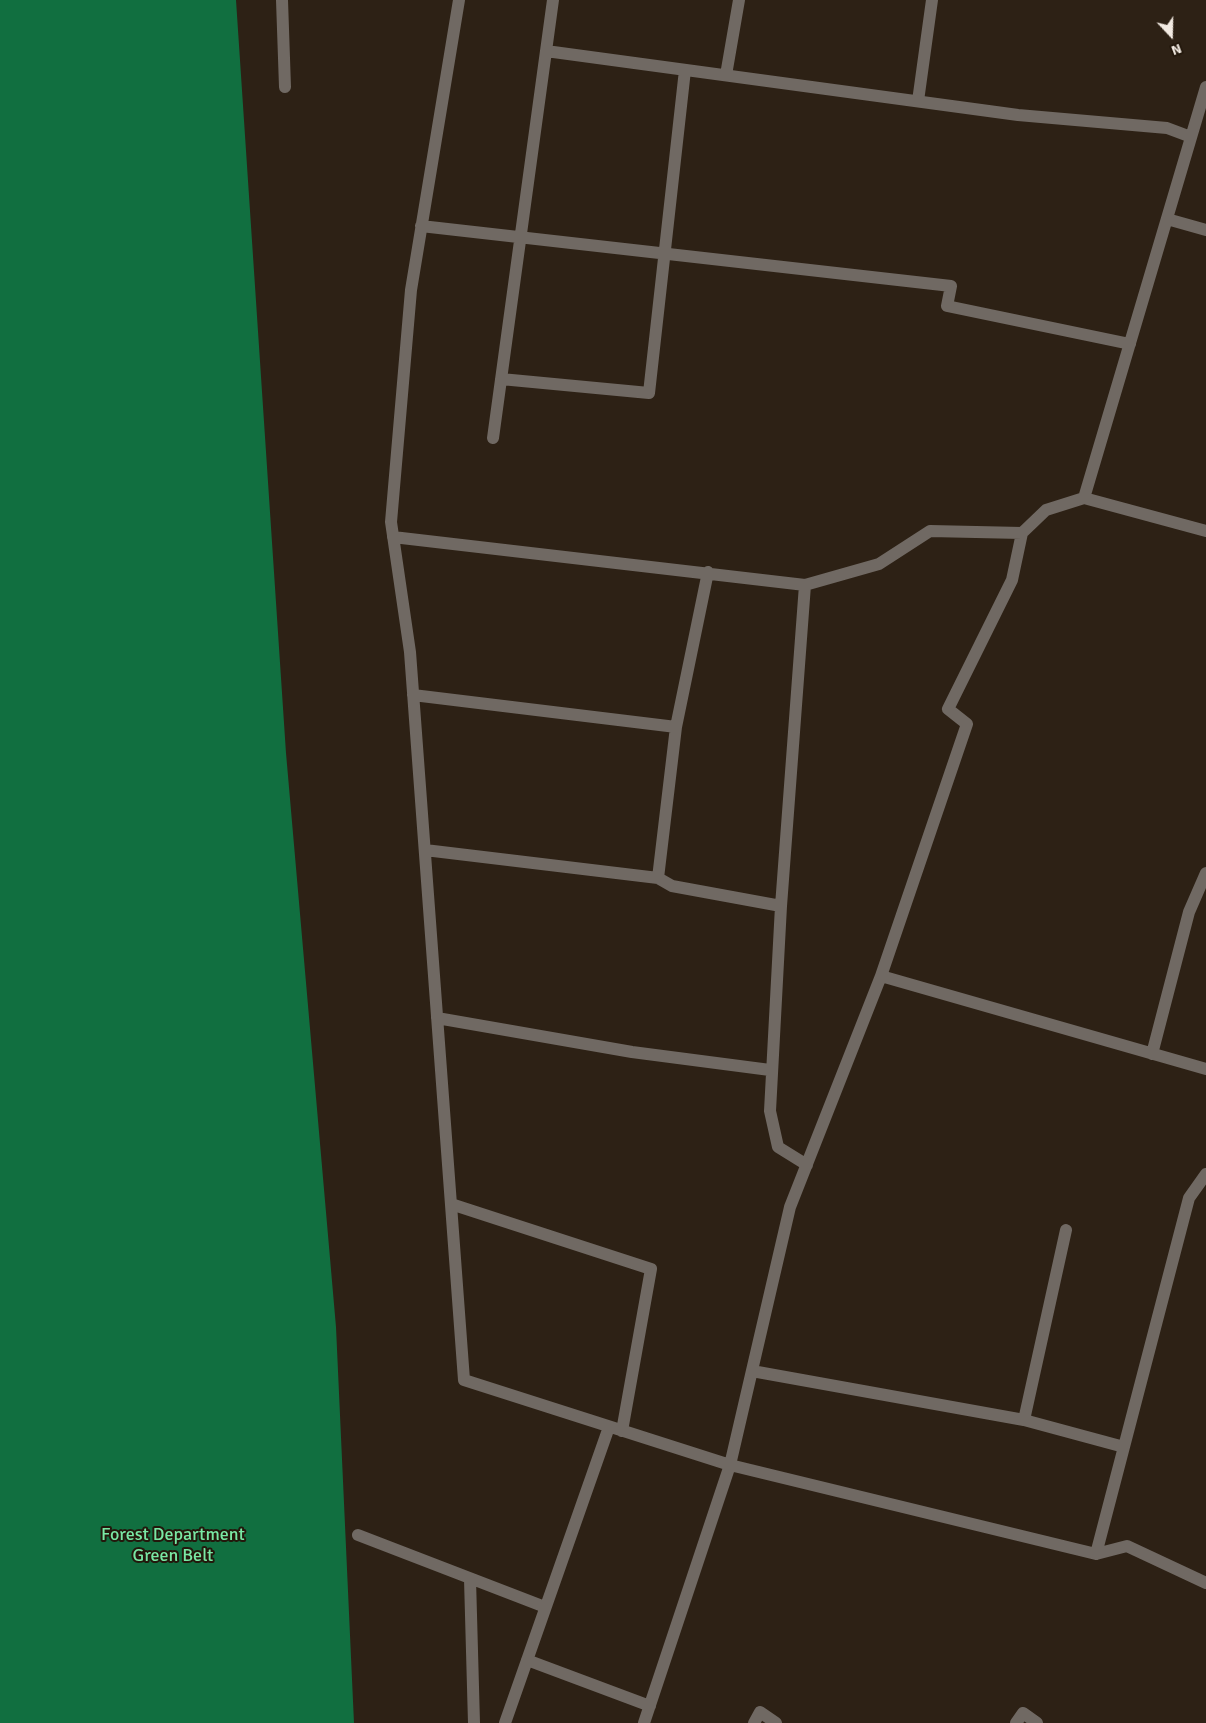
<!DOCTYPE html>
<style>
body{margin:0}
#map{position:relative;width:1206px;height:1723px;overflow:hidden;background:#2d2115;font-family:Signika,sans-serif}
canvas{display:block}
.north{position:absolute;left:1146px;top:10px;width:50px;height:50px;-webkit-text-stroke:4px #23180c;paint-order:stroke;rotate:159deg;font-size:14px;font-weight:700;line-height:20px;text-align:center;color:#f2eae2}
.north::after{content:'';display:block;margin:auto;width:18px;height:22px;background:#f2eae2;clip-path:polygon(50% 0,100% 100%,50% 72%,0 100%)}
</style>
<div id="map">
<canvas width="1206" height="1723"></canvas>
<div class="north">N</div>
</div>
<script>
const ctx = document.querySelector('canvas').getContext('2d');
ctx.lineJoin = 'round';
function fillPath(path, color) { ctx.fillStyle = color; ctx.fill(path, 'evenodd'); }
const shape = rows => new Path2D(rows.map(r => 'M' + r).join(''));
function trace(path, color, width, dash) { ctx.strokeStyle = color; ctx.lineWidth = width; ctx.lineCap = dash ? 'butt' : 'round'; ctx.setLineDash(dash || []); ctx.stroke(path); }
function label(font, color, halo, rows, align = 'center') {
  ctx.font = font + ' Signika,sans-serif'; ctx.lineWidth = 4; ctx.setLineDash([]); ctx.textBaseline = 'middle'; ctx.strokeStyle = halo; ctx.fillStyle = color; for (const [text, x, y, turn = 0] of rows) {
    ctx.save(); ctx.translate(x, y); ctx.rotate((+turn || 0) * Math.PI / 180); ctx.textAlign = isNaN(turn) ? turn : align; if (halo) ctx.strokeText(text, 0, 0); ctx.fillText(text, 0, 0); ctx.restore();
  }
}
fillPath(shape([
 [0,0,236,0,286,753,336,1327,354,1723,0,1723]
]), '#116f40');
trace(shape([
 [282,0,285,87],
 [459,0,411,290,391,522,410,652,464,1380,730,1465,1096,1554,1127,1546,1206,1583],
 [546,51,1018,115,1167,128,1191,137],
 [726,75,739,0],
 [918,101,932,0],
 [1167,219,1206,230],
 [421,226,951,286,947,306,1130,344],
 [501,379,649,393,685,70],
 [493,438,553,0],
 [1084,498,1206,87],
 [393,537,805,585,879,564,930,531,1022,533,1046,510,1084,498,1206,531],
 [708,572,676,727,658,878,672,886,781,906],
 [805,585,781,906,770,1111,778,1147,807,1165],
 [413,695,676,727],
 [425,850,658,878],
 [881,976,1206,1069],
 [437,1018,632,1052,770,1070],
 [1152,1054,1189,912,1206,873],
 [451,1204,651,1269,622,1431],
 [752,1371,1024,1420,1066,1230],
 [1024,1420,1124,1447],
 [358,1535,545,1607],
 [1096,1554,1189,1198,1206,1174],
 [470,1579,474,1723],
 [527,1660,650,1706],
 [505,1723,609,1427],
 [644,1723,730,1465,790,1207,881,976,967,724,948,709,1012,580,1022,533],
 [754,1723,760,1712,776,1723],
 [1016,1723,1023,1713,1037,1723]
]), '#706963', 12);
label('18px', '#79e8a4', '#23180c', [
 ["Forest Department",173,1535],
 ["Green Belt",173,1556]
]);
</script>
